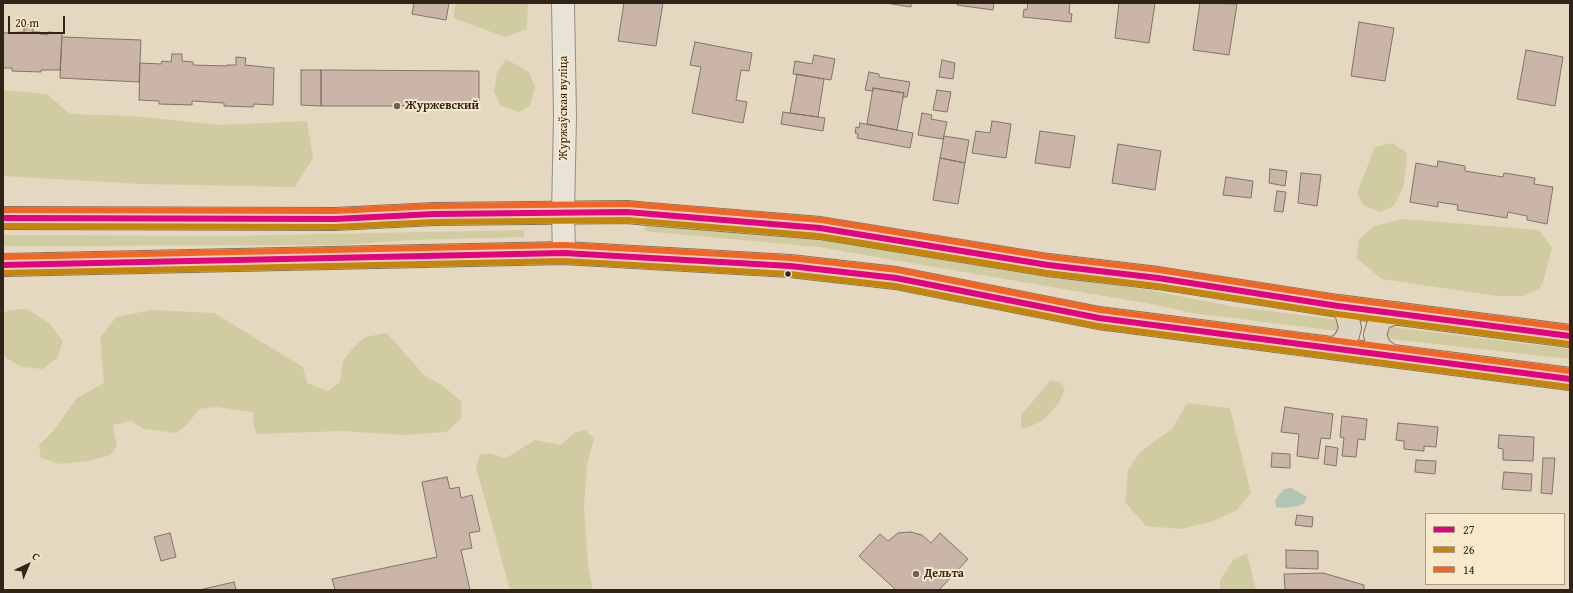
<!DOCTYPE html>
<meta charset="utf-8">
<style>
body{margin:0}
#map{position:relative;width:1573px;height:593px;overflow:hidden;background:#e5d8c0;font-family:"Gentium Book Plus",serif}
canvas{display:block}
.frame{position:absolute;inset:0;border:4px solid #302318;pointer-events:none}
.legend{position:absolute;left:1425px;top:513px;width:140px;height:72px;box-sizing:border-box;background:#f8e9cc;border:1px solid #a89a84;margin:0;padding:5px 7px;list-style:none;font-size:12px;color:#302318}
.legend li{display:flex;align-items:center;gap:8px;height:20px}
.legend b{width:20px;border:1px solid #a89a84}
.north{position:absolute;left:8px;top:545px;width:40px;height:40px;-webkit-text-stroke:3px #f8e9cc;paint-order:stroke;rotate:44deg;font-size:11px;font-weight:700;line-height:16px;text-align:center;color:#302318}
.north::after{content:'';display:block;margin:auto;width:14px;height:18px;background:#302318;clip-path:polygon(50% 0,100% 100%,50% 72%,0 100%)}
.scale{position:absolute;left:8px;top:16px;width:57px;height:18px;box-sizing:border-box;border:2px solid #302318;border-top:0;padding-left:5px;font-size:12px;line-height:14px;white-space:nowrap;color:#302318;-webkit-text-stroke:3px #f8e9cc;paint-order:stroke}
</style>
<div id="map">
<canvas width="1573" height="593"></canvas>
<div class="frame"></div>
<ul class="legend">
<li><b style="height:5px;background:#e5007d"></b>27</li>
<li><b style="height:5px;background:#c58506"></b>26</li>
<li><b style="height:5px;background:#f26522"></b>14</li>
</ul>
<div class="north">С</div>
<div class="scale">20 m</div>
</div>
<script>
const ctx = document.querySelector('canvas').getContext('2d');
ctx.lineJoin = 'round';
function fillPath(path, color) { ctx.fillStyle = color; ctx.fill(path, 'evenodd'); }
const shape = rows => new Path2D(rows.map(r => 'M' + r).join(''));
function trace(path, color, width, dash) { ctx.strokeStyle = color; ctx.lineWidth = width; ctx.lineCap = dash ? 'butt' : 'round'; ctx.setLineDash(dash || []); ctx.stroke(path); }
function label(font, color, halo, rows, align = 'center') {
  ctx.font = font + ' "Gentium Book Plus",serif'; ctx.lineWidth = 4; ctx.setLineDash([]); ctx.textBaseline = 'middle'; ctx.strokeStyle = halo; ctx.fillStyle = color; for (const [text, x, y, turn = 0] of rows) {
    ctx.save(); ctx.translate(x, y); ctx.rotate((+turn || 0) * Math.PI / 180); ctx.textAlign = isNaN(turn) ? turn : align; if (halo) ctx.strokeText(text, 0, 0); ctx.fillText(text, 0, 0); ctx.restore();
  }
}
fillPath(shape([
 [456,3,528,3,527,29,505,37,453,18],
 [506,59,529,72,535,87,530,106,519,112,501,106,494,92,497,72],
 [3,90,47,94,70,114,134,116,219,125,307,121,313,158,295,187,141,184,3,176],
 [1392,143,1407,153,1404,185,1394,206,1380,212,1363,205,1357,193,1375,147],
 [1403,219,1539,230,1552,248,1543,282,1539,289,1524,296,1497,296,1382,279,1356,258,1359,239,1374,226],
 [646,225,820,238,1148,290,1231,306,1339,320,1341,329,1336,331,1193,313,1151,304,818,247,644,231],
 [524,230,524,237,412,240,342,245,3,246,3,235,228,236],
 [27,309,49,323,63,341,57,358,43,369,22,367,6,358,3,353,3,315,8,310],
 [151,310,214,313,303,367,307,383,328,391,340,382,343,361,353,348,365,337,387,333,425,376,442,385,462,402,461,419,446,432,404,435,342,431,257,434,254,426,253,412,216,407,199,409,187,425,176,433,144,429,131,421,113,425,117,446,110,455,90,461,60,464,41,458,39,445,54,430,77,398,104,383,100,338,116,317],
 [1391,327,1570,349,1570,359,1390,339,1385,335,1387,329],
 [1050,381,1061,382,1065,389,1058,404,1043,420,1027,428,1021,427,1021,415],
 [1187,403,1230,408,1251,493,1237,510,1211,522,1180,529,1146,526,1125,502,1128,470,1140,452,1172,429],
 [585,430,594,438,587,466,584,506,588,566,593,590,510,590,476,467,480,454,491,454,506,458,535,440,561,445,574,433],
 [1247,553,1256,590,1220,590,1220,580,1233,560]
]), '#d1cba1');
fillPath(shape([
 [1291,488,1307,497,1304,503,1298,506,1282,508,1276,507,1275,501,1279,495,1284,489]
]), '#b2c4b3');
const building = shape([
 [414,3,449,3,446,20,412,14,414,3],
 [624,3,663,3,656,46,618,41,624,3],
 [886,3,911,3,911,7,886,3],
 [958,3,994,3,993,10,957,5,958,3],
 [1028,3,1070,3,1069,13,1072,14,1071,22,1023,17,1024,9,1027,10,1028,3],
 [1119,3,1155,3,1149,43,1115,38,1119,3],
 [1200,3,1237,4,1229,55,1193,50,1200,3],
 [1359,22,1394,28,1385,81,1351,76,1359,22],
 [24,24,33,25,33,32,40,32,40,34,48,35,48,32,62,33,60,70,41,70,41,72,12,71,12,68,3,68,3,33,24,32,24,24],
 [62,37,141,40,139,82,60,78,62,37],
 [695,42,752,53,749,71,741,70,736,100,747,102,743,123,692,113,701,67,690,65,695,42],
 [1526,50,1563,57,1555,106,1517,99,1526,50],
 [172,54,182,54,182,61,193,62,193,65,227,66,227,65,236,65,236,57,246,58,245,65,274,68,273,105,254,104,253,107,224,106,224,103,192,101,192,105,159,104,159,101,139,100,140,63,161,64,162,61,171,62,172,54],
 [814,55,835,59,831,80,793,74,795,61,812,64,814,55],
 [942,60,955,63,953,79,939,77,942,60],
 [301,70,321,70,321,106,301,105,301,70],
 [321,70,479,71,479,106,321,106,321,70],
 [869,72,879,74,879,77,910,82,907,97,903,97,904,93,873,88,873,91,865,90,869,72],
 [797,74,824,79,818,117,790,113,797,74],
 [873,88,904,93,897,130,867,124,873,88],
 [937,90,951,92,947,112,933,110,937,90],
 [783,112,825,118,823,131,781,124,783,112],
 [922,113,932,115,931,119,947,122,943,139,918,135,922,113],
 [992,121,1011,124,1006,158,972,153,976,131,990,133,992,121],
 [860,123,913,133,910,148,857,138,858,134,855,133,856,127,859,128,860,123],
 [1040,131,1075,136,1070,168,1035,163,1040,131],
 [944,136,969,140,965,163,940,158,944,136],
 [1118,144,1161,151,1155,190,1112,183,1118,144],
 [940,158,965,163,958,204,933,200,940,158],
 [1438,161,1465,166,1465,171,1503,177,1504,173,1535,178,1534,184,1553,187,1547,224,1527,220,1527,216,1508,212,1507,218,1457,210,1458,205,1438,202,1438,207,1410,202,1416,163,1437,167,1438,161],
 [1270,169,1287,171,1285,186,1269,183,1270,169],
 [1301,173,1321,175,1317,206,1298,203,1301,173],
 [1226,177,1253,181,1251,198,1223,195,1226,177],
 [1277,191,1286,192,1283,212,1274,211,1277,191],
 [1285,407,1333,414,1330,439,1321,438,1318,459,1297,456,1299,434,1281,432,1285,407],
 [1342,416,1367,419,1365,440,1358,439,1356,457,1342,456,1344,438,1340,437,1342,416],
 [1398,423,1438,427,1436,447,1424,446,1424,451,1404,449,1404,441,1396,440,1398,423],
 [1499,435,1534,437,1533,461,1503,460,1503,449,1498,448,1499,435],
 [1326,446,1338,448,1336,466,1324,464,1326,446],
 [1272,453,1290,454,1290,468,1271,467,1272,453],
 [1543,458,1555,458,1552,494,1541,493,1543,458],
 [1416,460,1436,461,1435,474,1415,472,1416,460],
 [1504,472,1532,474,1531,491,1502,489,1504,472],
 [447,477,450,489,459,487,461,498,472,495,480,531,469,533,472,548,461,550,470,590,335,590,332,579,437,557,422,482,447,477],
 [1297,515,1313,517,1312,527,1295,525,1297,515],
 [910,532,922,535,931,543,940,533,968,559,939,590,896,590,859,556,880,534,888,541,898,533,910,532],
 [170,533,176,557,161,561,154,537,170,533],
 [1286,550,1318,551,1318,569,1286,568,1286,550],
 [1323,573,1364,585,1364,590,1285,590,1284,574,1323,573],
 [234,582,236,590,199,590,234,582]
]);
fillPath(building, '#cab5a8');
trace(building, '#7d7568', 1);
const tertiary = shape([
 [563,3,565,116,563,214,564,253]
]);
const primary = shape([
 [3,218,335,219,434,214,627,212,648,214,820,228,1048,265,1158,278,1338,306,1570,336],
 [3,265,564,253,790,266,896,278,1099,318,1570,379],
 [1332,348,1339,346,1344,341,1348,335,1350,328,1347,315,1344,310,1338,306],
 [1391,356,1380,348,1375,335,1379,322,1384,317,1396,313]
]);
trace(tertiary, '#968d7f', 24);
trace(primary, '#7d7568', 24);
trace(tertiary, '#e9e2d6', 22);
trace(primary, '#dcd3c1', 22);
trace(shape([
 [3,218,335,219,434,214,627,212,820,228,1048,265,1158,278,1338,306,1570,336],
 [3,265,564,253,790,266,896,278,1099,318,1570,379]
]), '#e5007d', 6);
trace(shape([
 [3,226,335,227,434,222,627,220,819,236,1047,273,1157,286,1337,314,1569,344],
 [3,273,564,261,789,274,895,286,1098,326,1569,387]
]), '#c58506', 6);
trace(shape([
 [3,210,335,211,434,206,628,204,821,220,1049,257,1159,270,1339,298,1570,328],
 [3,257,564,245,790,258,898,270,1100,310,1570,371]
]), '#f26522', 6);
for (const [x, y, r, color] of [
 [397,106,4,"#6f6253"],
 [788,274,3.5,"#302318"],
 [916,574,4,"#6f6253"]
]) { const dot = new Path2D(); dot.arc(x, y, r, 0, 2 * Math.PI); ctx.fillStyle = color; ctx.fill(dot); trace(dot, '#f8e9cc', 1.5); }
label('bold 12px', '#302318', '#f8e9cc', [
 ["Журжевский",405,106],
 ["Дельта",924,574]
], 'left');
label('12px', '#302318', '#f8e9cc', [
 ["Журжаўская вуліца",564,108,-90]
]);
</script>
